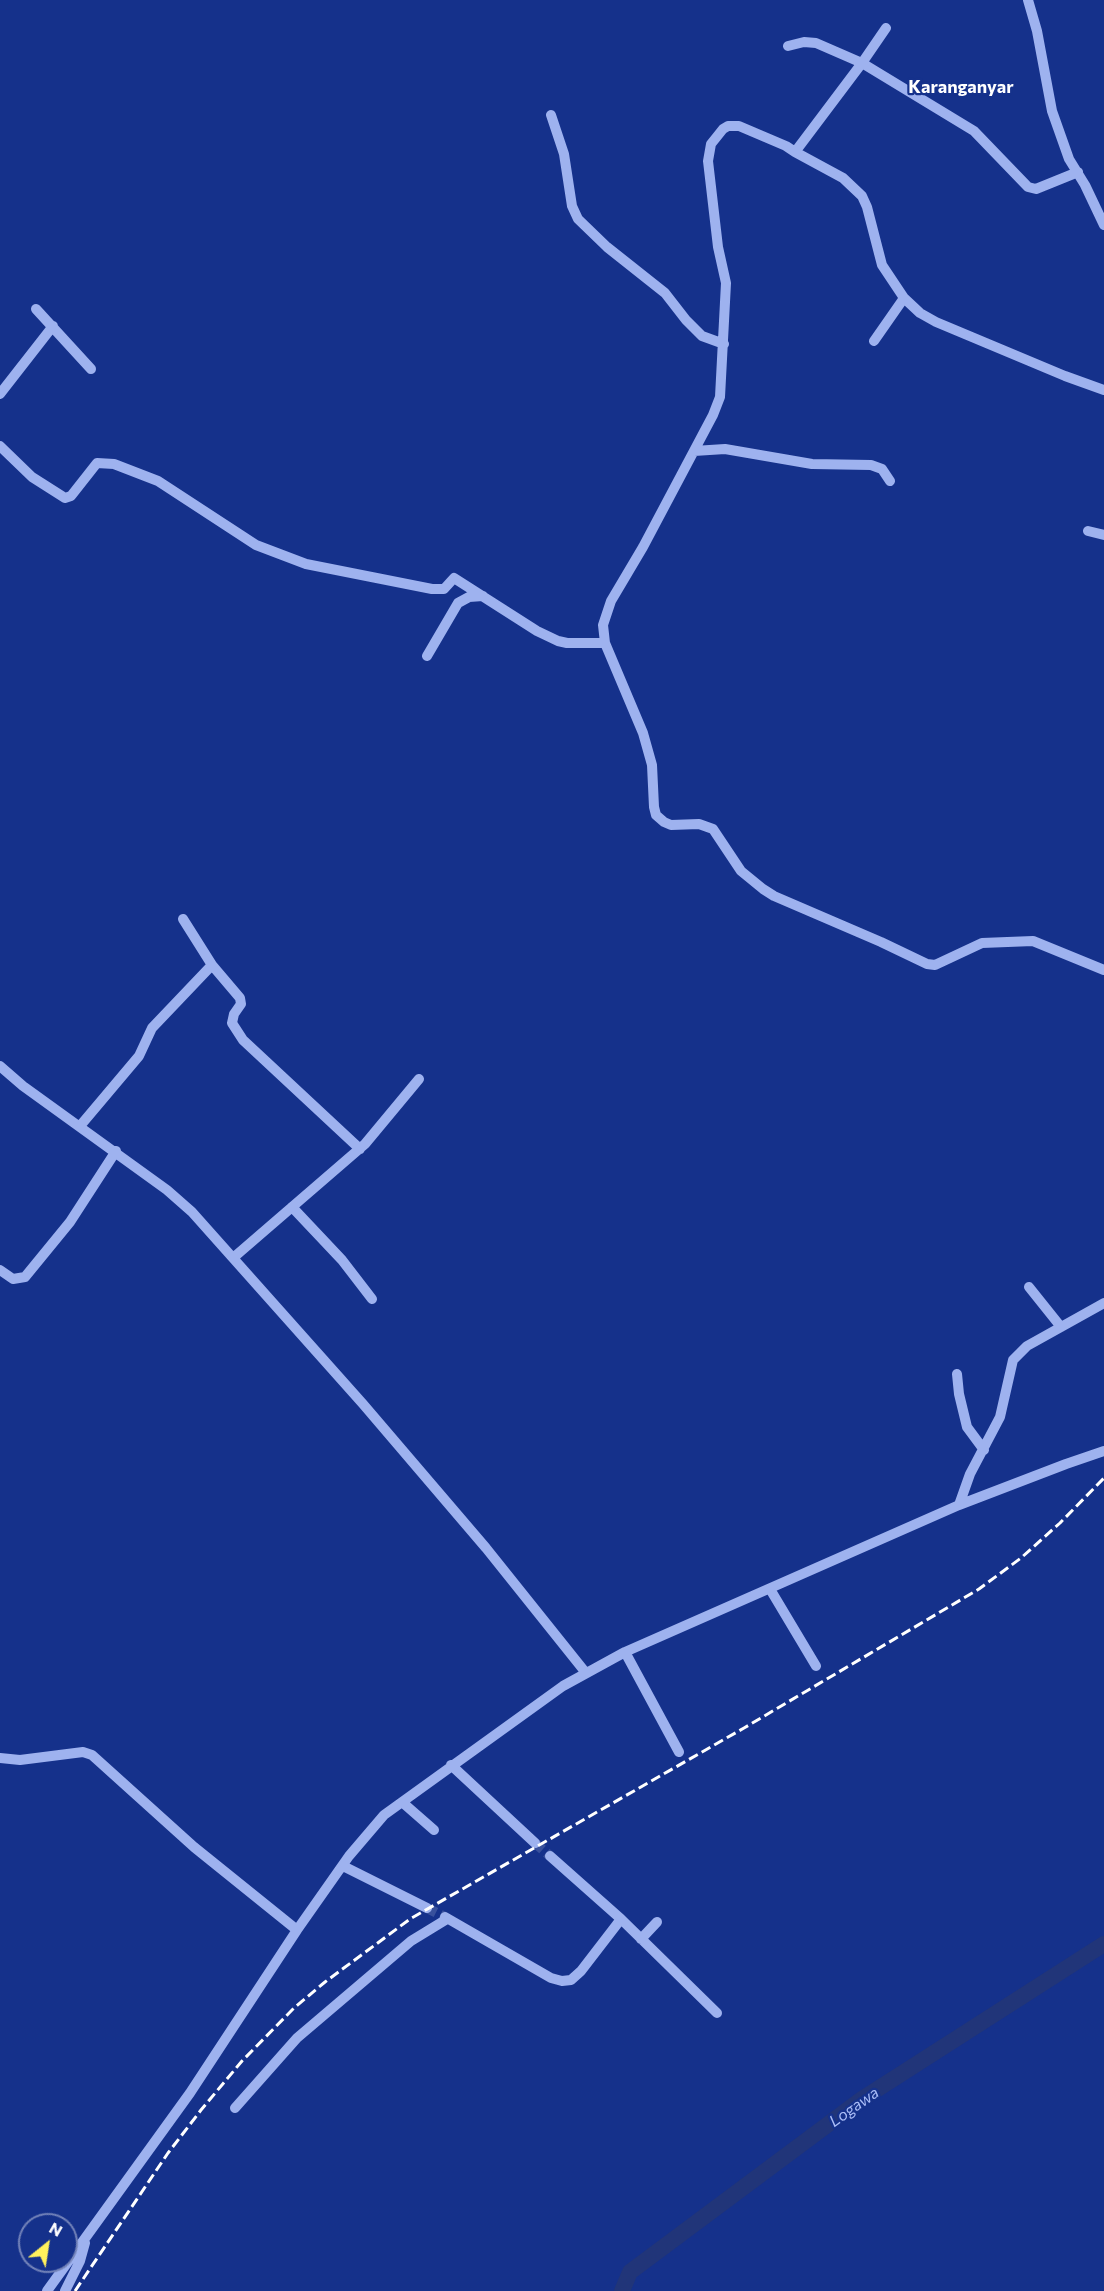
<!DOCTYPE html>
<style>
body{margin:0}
#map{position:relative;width:1104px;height:2291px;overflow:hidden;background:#15318b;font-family:Commissioner,sans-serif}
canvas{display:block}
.north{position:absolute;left:18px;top:2213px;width:60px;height:60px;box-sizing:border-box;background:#15318b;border:2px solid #7383b9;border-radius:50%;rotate:30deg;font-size:16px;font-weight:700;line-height:24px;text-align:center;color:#fff}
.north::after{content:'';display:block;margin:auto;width:21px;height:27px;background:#fff15c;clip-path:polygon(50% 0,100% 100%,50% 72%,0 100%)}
</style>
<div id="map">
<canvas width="1104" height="2291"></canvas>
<div class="north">N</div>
</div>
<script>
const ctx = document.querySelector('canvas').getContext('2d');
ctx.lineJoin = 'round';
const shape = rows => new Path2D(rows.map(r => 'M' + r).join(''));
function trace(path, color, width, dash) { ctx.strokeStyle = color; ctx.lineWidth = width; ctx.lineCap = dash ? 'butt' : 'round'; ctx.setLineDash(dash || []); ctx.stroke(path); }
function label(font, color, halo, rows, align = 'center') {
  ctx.font = font + ' Commissioner,sans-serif'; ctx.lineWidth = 4.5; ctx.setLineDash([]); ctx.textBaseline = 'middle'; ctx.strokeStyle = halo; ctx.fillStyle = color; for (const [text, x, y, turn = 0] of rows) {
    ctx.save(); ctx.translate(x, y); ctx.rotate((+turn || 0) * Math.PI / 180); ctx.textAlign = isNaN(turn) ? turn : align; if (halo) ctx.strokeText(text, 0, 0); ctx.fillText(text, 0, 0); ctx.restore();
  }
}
trace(shape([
 [622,2291,630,2272,862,2099,1104,1944]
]), '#213579', 16);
trace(shape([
 [535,1843,550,1856],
 [427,1908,445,1917]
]), '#38509c', 10, [10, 5]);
trace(shape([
 [1028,0,1037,31,1052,111,1069,159,1085,185,1104,225],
 [788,46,804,42,816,43,862,63,886,28],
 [551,115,564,154,572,206,578,219,607,247,665,293,686,320,702,336,724,344],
 [795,152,843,178,862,196,867,207,882,265,904,298,920,313,936,322,1065,376,1104,390],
 [1078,172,1036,189,1028,187,974,131,862,63,795,152,786,146,739,126,728,126,723,129,711,144,708,161,718,247,726,283,720,397,713,415,643,547,611,601,603,625,605,643,643,733,652,765,654,807,656,815,664,822,671,825,699,824,713,829,741,871,763,889,774,896,881,942,927,964,935,965,982,943,1033,941,1104,970],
 [36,309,91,369],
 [874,341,904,298],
 [0,394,53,326],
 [0,446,32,477,65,498,71,496,97,463,114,464,158,481,256,545,306,564,432,589,444,589,454,578,537,631,558,641,567,643,605,643],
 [694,451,725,449,812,464,871,465,882,469,890,481],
 [1088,531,1104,535],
 [427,656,458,603,469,597,483,596],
 [183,919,212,965,240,998,241,1004,234,1014,232,1023,243,1040,360,1149],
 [0,1066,23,1086,167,1190,192,1212,363,1404,486,1548,586,1673],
 [80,1126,139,1056,152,1028,212,965],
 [292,1207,342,1260,372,1299],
 [233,1258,365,1144,419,1079],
 [0,1270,13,1279,25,1277,70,1222,116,1151],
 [1029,1287,1061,1327],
 [957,1374,959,1394,967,1427,984,1450],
 [959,1505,970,1474,1000,1417,1013,1360,1027,1346,1104,1303],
 [770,1589,816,1666],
 [625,1652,679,1752],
 [0,1758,20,1760,83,1752,92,1755,194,1847,297,1930],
 [451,1765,535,1843],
 [402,1802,434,1830],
 [550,1856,621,1919,717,2013],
 [343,1866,427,1908],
 [445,1917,551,1978,562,1981,571,1980,581,1971,621,1919],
 [641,1939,657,1922],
 [235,2108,297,2038,411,1941,447,1919],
 [47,2291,190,2093,297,1930,349,1856,384,1815,563,1686,625,1652,959,1505,1066,1464,1104,1451],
 [65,2291,80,2261,85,2243]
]), '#9eb2ef', 10);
trace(shape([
 [75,2291,168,2153,201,2110,242,2061,294,2008,325,1982,410,1919,744,1728,979,1589,1021,1558,1060,1523,1104,1478]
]), '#fff', 3, [10, 4.5]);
label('italic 16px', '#aabdf7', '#15318b', [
 ["Logawa",854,2107,-35]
]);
label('bold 18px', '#fff', '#15318b', [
 ["Karanganyar",961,87]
]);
</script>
